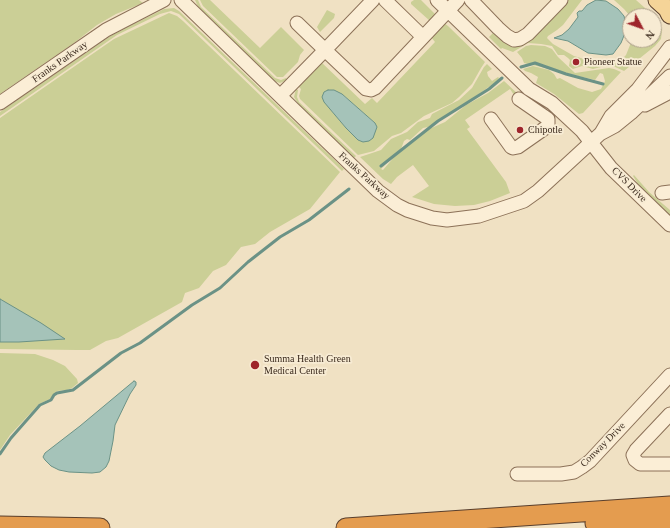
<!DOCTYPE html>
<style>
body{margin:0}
#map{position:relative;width:670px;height:528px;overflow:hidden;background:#f0e1c3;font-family:"Times New Roman",serif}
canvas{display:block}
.north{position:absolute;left:622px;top:8px;width:40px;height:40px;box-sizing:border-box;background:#f7ebd3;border:1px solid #ac9e8a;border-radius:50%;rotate:131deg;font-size:11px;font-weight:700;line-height:16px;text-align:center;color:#3b2a1d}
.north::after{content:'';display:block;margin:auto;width:14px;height:18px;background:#9e252b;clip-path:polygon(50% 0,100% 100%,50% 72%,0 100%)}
</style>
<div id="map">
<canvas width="670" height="528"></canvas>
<div class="north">N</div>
</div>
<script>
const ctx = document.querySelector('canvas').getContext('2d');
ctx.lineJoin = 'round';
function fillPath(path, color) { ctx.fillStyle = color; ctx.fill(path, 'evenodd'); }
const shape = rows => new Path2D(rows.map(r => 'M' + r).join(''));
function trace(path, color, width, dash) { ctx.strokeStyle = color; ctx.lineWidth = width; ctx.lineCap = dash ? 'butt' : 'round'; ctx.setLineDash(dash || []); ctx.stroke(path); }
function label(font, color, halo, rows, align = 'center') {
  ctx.font = font + ' "Times New Roman",serif'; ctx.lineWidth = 3.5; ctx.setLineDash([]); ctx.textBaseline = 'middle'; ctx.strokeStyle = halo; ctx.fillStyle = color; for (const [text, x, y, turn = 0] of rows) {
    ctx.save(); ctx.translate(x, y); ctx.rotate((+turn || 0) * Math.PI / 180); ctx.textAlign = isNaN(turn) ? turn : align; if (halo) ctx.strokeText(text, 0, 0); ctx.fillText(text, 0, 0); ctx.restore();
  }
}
fillPath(shape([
 [0,0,139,0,143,3,116,14,97,25,74,43,0,94],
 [195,0,198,0,201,7,275,78,281,80,286,78,287,80,280,83,274,81,199,9],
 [200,0,210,0,260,48,281,27,304,50,300,55,298,62,283,77,277,77,203,6],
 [414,0,421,0,436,15,430,21,411,4,411,2],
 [565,0,582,0,563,25,557,30,548,36,547,38,553,44,574,56,591,61,609,62,617,64,626,55,632,40,654,40,654,16,630,16,624,9,614,0,636,0,654,16,658,21,662,30,661,39,655,46,624,71,613,66,605,66,593,69,582,66,573,69,569,66,570,60,568,58,564,55,558,55,552,46,541,44,528,43,513,52,502,48,501,49,489,37,494,32,506,43],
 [174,8,179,11,344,169,342,171,179,14,171,11,160,14,117,35,0,116,0,112,112,35,164,9],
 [327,10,335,14,334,18,320,32,317,27],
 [169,13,177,16,183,21,340,172,310,209,270,232,255,244,241,247,226,265,213,271,199,288,185,293,182,302,118,338,106,341,90,350,77,350,0,349,0,118,114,39],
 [444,23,448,26,485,62,481,68,472,84,459,97,452,103,424,116,401,133,392,136,374,151,358,155,300,99,299,96,301,89,298,86,321,62,365,104,372,98,377,103,435,42,431,37],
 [342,94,375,123,358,140,346,128,331,110],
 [531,45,545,46,552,49,558,57,575,73,609,68,614,69,621,72,583,113,579,114,554,94,536,83,538,77,531,73,525,71,523,69,533,66,549,70,554,74,557,79,560,78,578,88,592,92,601,89,605,81,603,74,600,73,595,80,524,63,522,58,517,52,526,46],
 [487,64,492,69,487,72,488,76,492,81,498,77,499,78,497,81,448,116,428,127,423,128,410,140,407,139,404,141,401,149,381,169,383,170,395,156,427,130,445,122,466,105,488,93,504,81,519,95,514,95,510,89,465,120,470,127,467,129,506,182,510,193,490,201,474,205,455,206,434,204,412,197,429,186,413,165,397,177,391,184,383,179,360,157,381,150,391,139,407,132,418,122,430,118,432,114,459,100,472,88,484,67],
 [296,89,298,90,297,97,299,102,356,156,354,158,299,105,294,97],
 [634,175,649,192,670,210,670,218,645,195,633,176],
 [0,353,35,354,53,360,65,366,77,379,78,383,72,388,67,390,57,391,50,399,39,404,10,435,0,450]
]), '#cbcf96');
const water = shape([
 [596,0,606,1,618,9,624,16,626,24,625,33,621,43,613,54,606,55,588,53,568,41,554,38,562,35,569,29,578,17,577,13,579,11,582,11,587,5,596,0],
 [328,90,334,90,342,94,375,123,377,127,373,138,369,141,363,142,358,140,346,128,324,102,322,97,324,92,328,90],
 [0,299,41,323,65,339,19,342,0,342,0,299],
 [134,381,136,382,136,385,130,394,115,425,113,441,109,461,106,467,100,472,92,473,69,472,59,470,51,466,45,460,43,457,45,453,80,426,134,381]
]);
fillPath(water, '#a5c3b9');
trace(water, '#6b9286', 1);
trace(shape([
 [521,67,535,63,566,74,603,84],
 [381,166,438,121,489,89,502,78],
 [0,454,11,438,40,405,51,400,54,395,57,393,73,390,121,353,140,343,192,305,220,288,248,262,280,237,309,220,349,189]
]), '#6b9286', 3);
const minor = shape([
 [181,0,378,191,397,205,407,210,432,218,447,220,479,216,524,201,538,191,600,134,615,126,631,113,670,76],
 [373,0,325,50,366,89,371,90,375,88,458,0],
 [385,0,423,37],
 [437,0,529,89,552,103,582,131,611,168,670,225],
 [471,0,498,28,507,36,514,40,520,39,528,34,561,0],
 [280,96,325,50,297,23],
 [0,103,106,30,164,0],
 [645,105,670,92],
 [491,119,511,147,513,148,518,147,548,126,548,119,519,99],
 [601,133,611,116,638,89,670,47],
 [662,193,670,192],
 [670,414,636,450,633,455,635,460,640,464,670,464],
 [517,474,561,474,574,472,582,467,590,461,670,375]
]);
const major = shape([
 [657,0,667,9,670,15]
]);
const highway = shape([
 [595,523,670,522],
 [0,526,100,528],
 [346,528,670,506]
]);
trace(minor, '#8c7158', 15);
trace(major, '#593f2d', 19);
trace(highway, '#593f2d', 21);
trace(minor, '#fbeed6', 13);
trace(major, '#f5d498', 17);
trace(highway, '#e49c4f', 19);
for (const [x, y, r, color] of [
 [576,62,4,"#9e252b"],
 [520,130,4,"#9e252b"],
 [255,365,5,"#9e252b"]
]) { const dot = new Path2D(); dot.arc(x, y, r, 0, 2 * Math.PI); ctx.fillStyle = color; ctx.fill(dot); trace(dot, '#f7ebd3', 1.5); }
label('10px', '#3b2a1d', '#f7ebd3', [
 ["Franks Parkway",60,62,-35],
 ["Franks Parkway",364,176,42],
 ["CVS Drive",629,185,45],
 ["Conway Drive",603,445,-45]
]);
label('10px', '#3b2a1d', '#f7ebd3', [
 ["Pioneer Statue",584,62],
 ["Chipotle",528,130],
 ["Summa Health Green",264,359],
 ["Medical Center",264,371]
], 'left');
</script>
